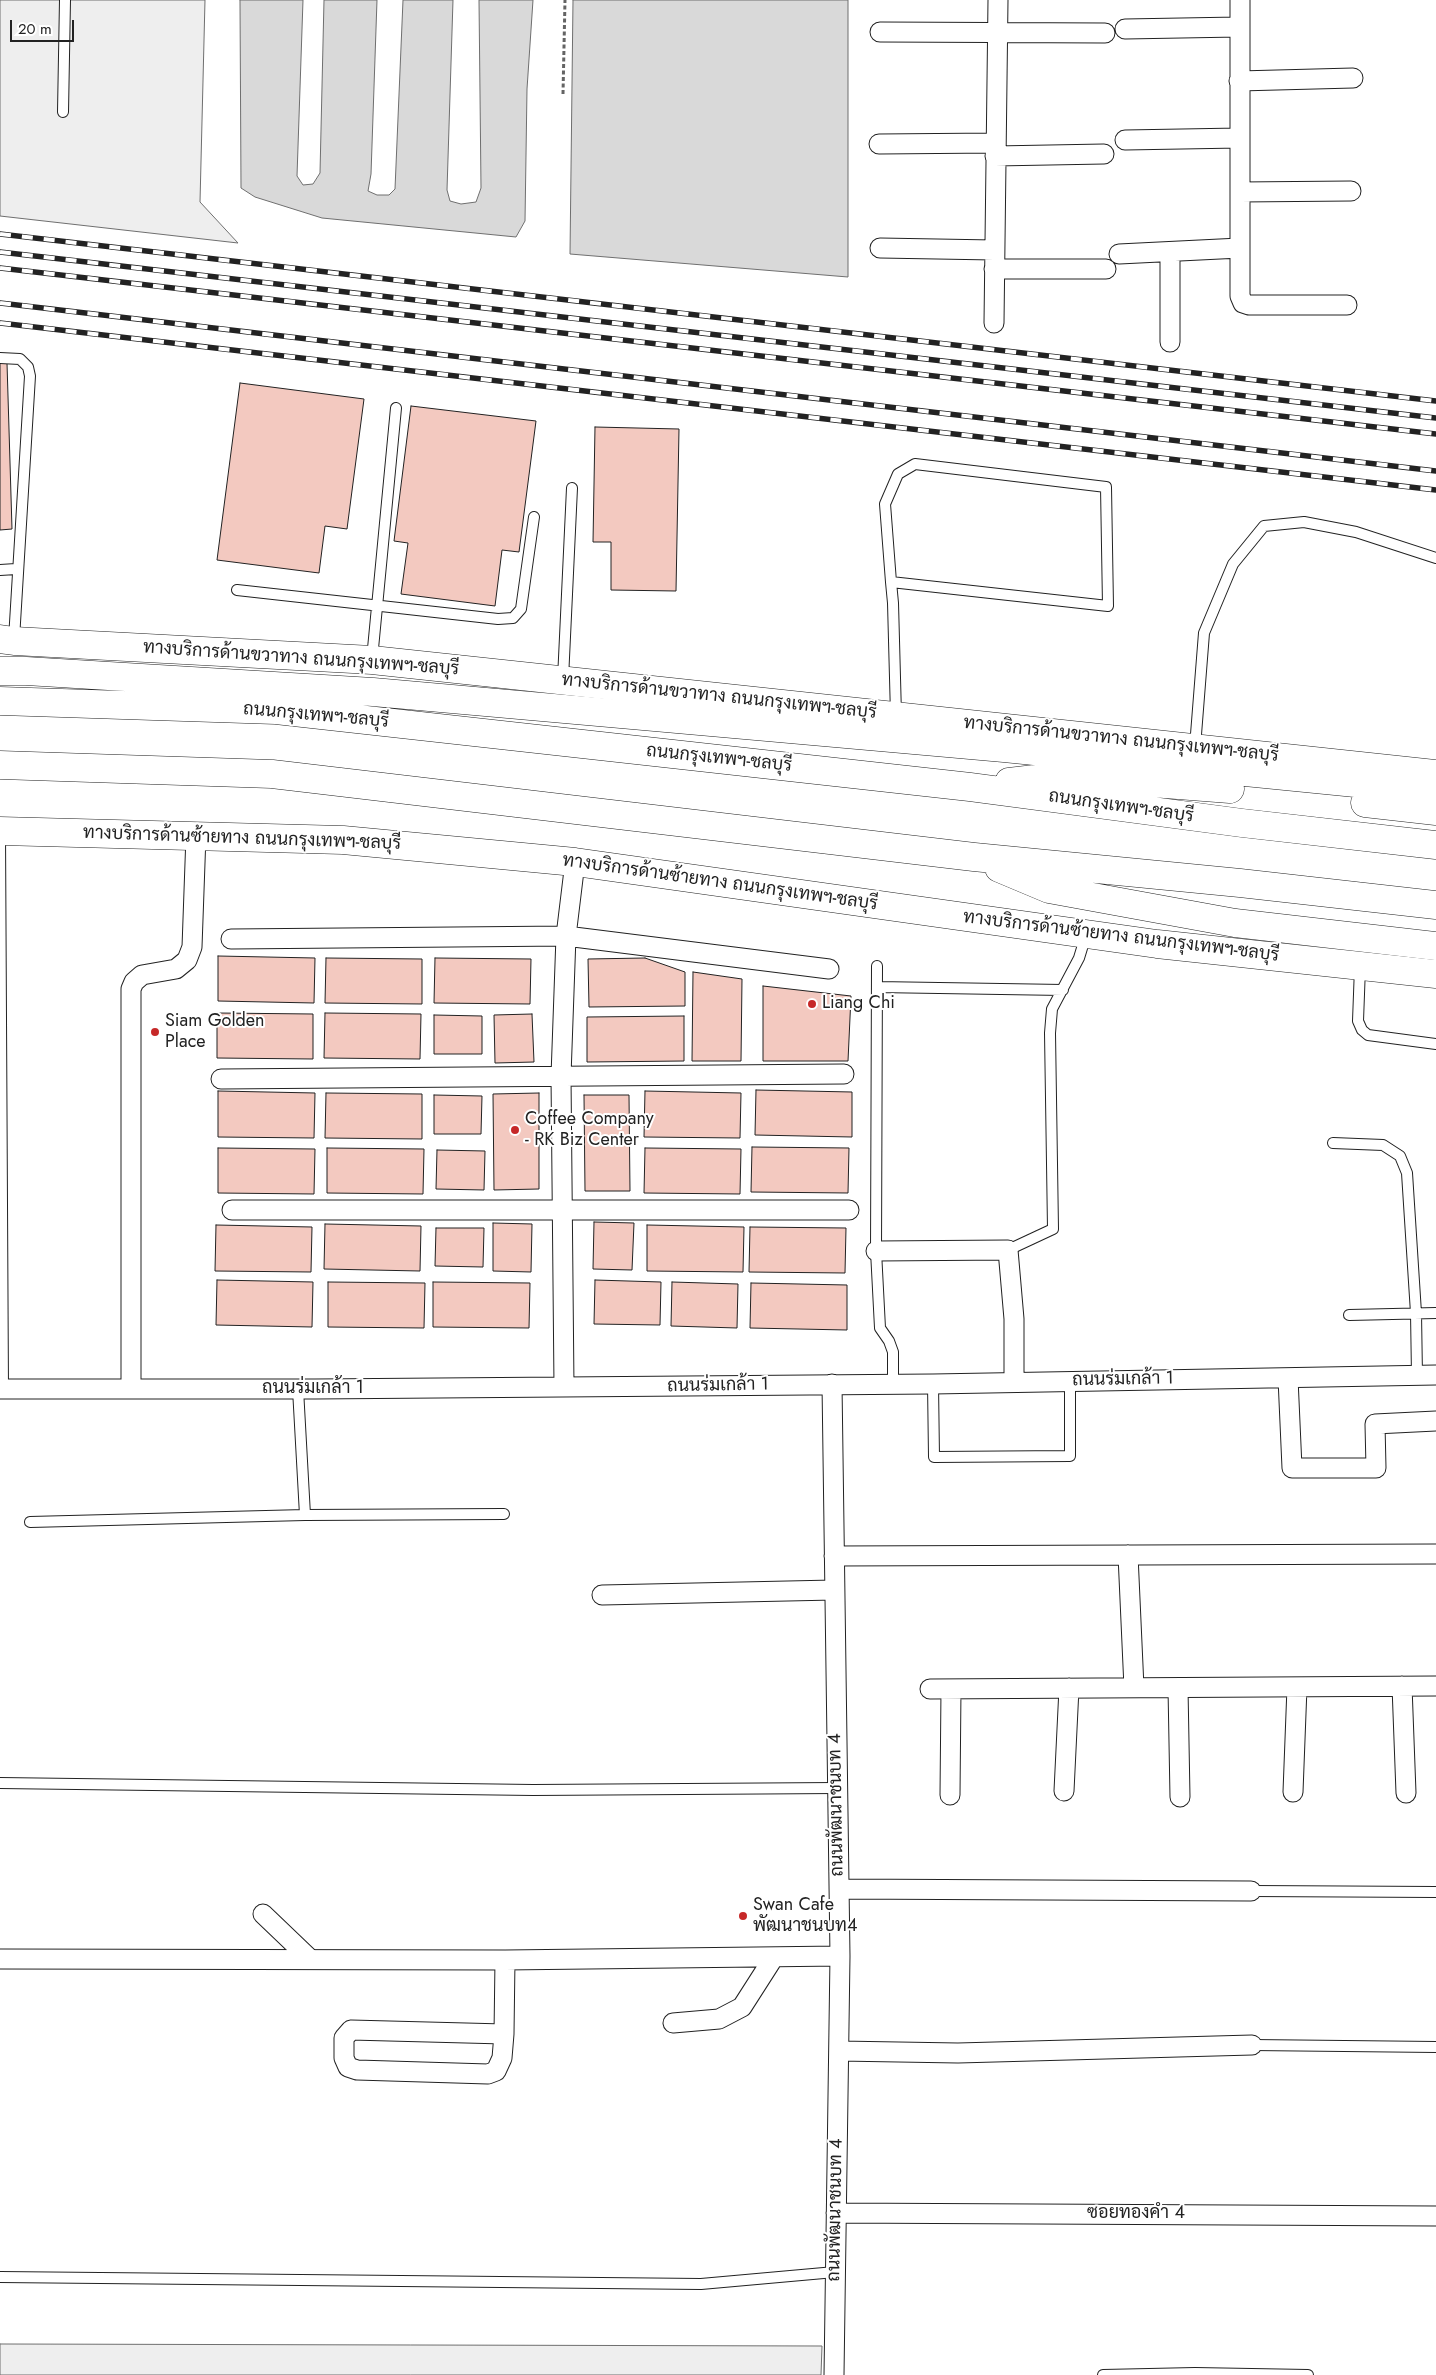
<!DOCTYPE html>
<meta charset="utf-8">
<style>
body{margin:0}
#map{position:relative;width:1436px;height:2375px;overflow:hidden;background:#fff;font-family:Jost,sans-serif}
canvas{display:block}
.scale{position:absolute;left:10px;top:20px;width:64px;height:22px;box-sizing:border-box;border:2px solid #222;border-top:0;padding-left:6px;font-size:15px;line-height:18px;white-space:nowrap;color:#222;-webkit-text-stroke:4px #fff;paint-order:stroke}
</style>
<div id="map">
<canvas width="1436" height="2375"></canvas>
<div class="scale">20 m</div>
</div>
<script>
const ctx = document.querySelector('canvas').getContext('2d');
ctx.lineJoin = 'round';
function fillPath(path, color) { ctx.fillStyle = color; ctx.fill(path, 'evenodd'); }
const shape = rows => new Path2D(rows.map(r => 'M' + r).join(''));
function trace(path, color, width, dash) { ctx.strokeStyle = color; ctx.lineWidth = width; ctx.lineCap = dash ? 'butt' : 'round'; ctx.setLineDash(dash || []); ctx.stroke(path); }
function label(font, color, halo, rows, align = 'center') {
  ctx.font = font + ' Jost,Sarabun,sans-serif'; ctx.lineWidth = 4; ctx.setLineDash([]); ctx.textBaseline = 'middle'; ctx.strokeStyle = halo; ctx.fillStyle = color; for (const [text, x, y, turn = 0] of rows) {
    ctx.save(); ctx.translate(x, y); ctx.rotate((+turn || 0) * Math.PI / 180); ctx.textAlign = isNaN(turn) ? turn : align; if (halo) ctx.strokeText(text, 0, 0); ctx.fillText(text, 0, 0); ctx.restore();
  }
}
const green = shape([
 [0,0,205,0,200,202,238,243,0,216,0,0],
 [0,2344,822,2346,821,2375,0,2375,0,2344]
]);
fillPath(green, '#eee');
trace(green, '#6f6f6f', 1);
const water = shape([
 [240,0,303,0,297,176,303,185,313,184,320,173,324,0,377,0,371,174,368,191,377,195,389,195,395,189,403,0,453,0,447,190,450,201,461,204,476,202,481,188,479,0,533,0,527,89,525,221,516,237,322,218,255,197,241,188,240,0],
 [573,0,848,0,848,277,570,254,573,0]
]);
fillPath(water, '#d9d9d9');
trace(water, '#6f6f6f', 1);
const building = shape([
 [0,363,7,363,12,529,0,530,0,363],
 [240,383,364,399,347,529,325,526,319,573,217,560,240,383],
 [411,406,536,421,519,552,502,550,495,606,401,594,408,543,394,541,411,406],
 [595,427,679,429,676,591,611,590,611,542,593,542,595,427],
 [218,956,315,958,314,1003,218,1001,218,956],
 [326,958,422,959,422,1004,325,1003,326,958],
 [435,958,531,959,530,1004,434,1003,435,958],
 [645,958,685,972,685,1006,589,1007,588,959,645,958],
 [693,972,742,979,741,1061,692,1061,693,972],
 [763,986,851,996,848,1061,763,1061,763,986],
 [217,1013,313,1014,313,1059,217,1058,217,1013],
 [325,1013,421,1014,420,1059,324,1058,325,1013],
 [532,1014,534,1062,495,1063,494,1015,532,1014],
 [434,1015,482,1016,482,1054,434,1054,434,1015],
 [684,1016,684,1061,587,1062,587,1017,684,1016],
 [756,1090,852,1092,852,1137,755,1135,756,1090],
 [218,1091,315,1093,314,1138,218,1137,218,1091],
 [645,1091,741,1093,740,1138,644,1137,645,1091],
 [326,1093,422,1094,422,1139,325,1138,326,1093],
 [539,1093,539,1189,494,1190,493,1094,539,1093],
 [434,1095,482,1096,481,1134,434,1134,434,1095],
 [584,1095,629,1095,630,1191,585,1191,584,1095],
 [752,1147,849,1148,848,1193,751,1192,752,1147],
 [218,1148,315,1149,314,1194,218,1193,218,1148],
 [327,1148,424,1149,423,1194,327,1193,327,1148],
 [645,1148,741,1149,740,1194,644,1193,645,1148],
 [437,1150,485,1151,484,1190,436,1189,437,1150],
 [594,1222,634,1223,632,1270,593,1269,594,1222],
 [493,1223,532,1224,531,1272,493,1271,493,1223],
 [325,1224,421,1226,420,1271,324,1269,325,1224],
 [216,1225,312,1227,311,1272,215,1271,216,1225],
 [647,1225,744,1227,743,1272,647,1271,647,1225],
 [750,1227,846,1228,845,1273,749,1272,750,1227],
 [436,1228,484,1228,483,1267,435,1266,436,1228],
 [217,1280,313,1282,312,1327,216,1325,217,1280],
 [595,1280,661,1282,660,1325,594,1324,595,1280],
 [328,1282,425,1283,424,1328,328,1327,328,1282],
 [433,1282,530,1283,529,1328,433,1327,433,1282],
 [672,1282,738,1284,737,1328,671,1326,672,1282],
 [751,1283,847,1285,847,1330,750,1328,751,1283]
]);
fillPath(building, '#f3c9c0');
trace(building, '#222', 1);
const service = shape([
 [63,112,65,0],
 [0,358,20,359,28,367,30,376,14,639],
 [0,570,16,569],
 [891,582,1108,606,1106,487,915,464,898,474,885,504,891,582,893,603,896,715],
 [237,590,498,619,513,618,521,609,534,517],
 [372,659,396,408],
 [563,679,572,488],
 [1195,747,1204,633,1233,564,1264,526,1304,522,1356,532,1436,558],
 [0,833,3,1389],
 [877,966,876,1251,880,1328,889,1341,893,1352,893,1383],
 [1360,967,1358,1021,1362,1030,1368,1035,1436,1044],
 [877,987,1063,990],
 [1333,1143,1383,1145,1400,1156,1407,1173,1416,1313,1417,1376],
 [1008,1250,1053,1229,1050,1033,1052,1009,1079,958,1086,935],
 [1349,1315,1436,1313],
 [933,1384,934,1457,1070,1456,1070,1381],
 [298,1389,305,1515],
 [30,1522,305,1515,504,1514],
 [0,1783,533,1790,837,1788],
 [1251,1891,1436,1892],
 [1252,2045,1436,2047],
 [0,2277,701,2284,835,2272],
 [1103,2375,1195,2373,1308,2375]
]);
const minor = shape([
 [1240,0,1240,296,1243,303,1249,305,1347,305],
 [1125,29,1238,27],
 [880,32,1105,33],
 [1239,81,1353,78],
 [1125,140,1239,138],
 [879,144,995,143],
 [995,156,1104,154],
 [1240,192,1351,191],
 [880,248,994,250],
 [1170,252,1170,342],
 [1119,254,1240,248],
 [994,269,1106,269],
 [994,323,998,0],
 [231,939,566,936,829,969],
 [221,1079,844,1074],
 [232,1210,849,1210],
 [876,1251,1008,1250,1014,1319,1014,1382],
 [1288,1378,1292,1468,1376,1468,1375,1424,1436,1421],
 [832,1384,840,1956,834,2375],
 [564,1387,561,1076,566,936,575,862],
 [0,1389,315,1389,933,1384,1436,1375],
 [131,1389,131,989,134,982,142,975,176,969,187,960,192,947,196,835],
 [1128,1555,1134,1688],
 [834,1556,1436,1554],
 [602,1595,834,1590],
 [1402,1686,1406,1793],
 [1178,1688,1180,1797],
 [930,1689,1436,1686],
 [1064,1791,1069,1688],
 [1293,1792,1297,1687],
 [950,1795,951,1689],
 [839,1889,1251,1891],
 [263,1914,310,1959],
 [0,1959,505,1960,840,1956],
 [673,2023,719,2019,742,2007,774,1957],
 [351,2030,504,2034,502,2058,496,2071,488,2074,357,2070,348,2067,344,2058,344,2038,351,2030],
 [504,2034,505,1960],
 [839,2051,958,2053,1252,2045],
 [836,2213,1436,2216]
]);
const secondary = shape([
 [0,639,14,641,372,660,1436,774],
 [0,831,343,840,575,862,1157,944,1436,974]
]);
const motorway = shape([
 [0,671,26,671,373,692,1004,748,1436,791],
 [0,701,276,710,970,787,1242,823,1436,845],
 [0,765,272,774,974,857,1240,883,1436,905],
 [1009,782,1061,776,1230,789],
 [1365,803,1436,811],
 [999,868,1049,889,1235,923,1436,946]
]);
trace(service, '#222', 12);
trace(minor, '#222', 21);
trace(secondary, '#222', 29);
trace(motorway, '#222', 29);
trace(shape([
 [563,94,565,0]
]), '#646464', 3, [4, 2.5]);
trace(service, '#fff', 10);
trace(minor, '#fff', 19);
trace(secondary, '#fff', 28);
trace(motorway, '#fff', 28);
const rail = shape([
 [0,234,1436,401],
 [0,252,1436,418],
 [0,268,1436,434],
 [0,303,1436,471],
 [0,323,1436,490]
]);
trace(rail, '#222', 5.5);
trace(rail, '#fff', 4, [11]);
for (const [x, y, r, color] of [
 [812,1004,5,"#c62828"],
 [155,1032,5,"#c62828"],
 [515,1130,5,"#c62828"],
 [743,1916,5,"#c62828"]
]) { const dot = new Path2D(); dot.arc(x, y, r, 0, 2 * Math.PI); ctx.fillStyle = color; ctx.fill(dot); trace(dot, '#fff', 2); }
label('18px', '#222', '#fff', [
 ["ทางบริการด้านขวาทาง ถนนกรุงเทพฯ-ชลบุรี",301,659,4],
 ["ทางบริการด้านขวาทาง ถนนกรุงเทพฯ-ชลบุรี",719,697,6],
 ["ถนนกรุงเทพฯ-ชลบุรี",316,716,5],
 ["ทางบริการด้านขวาทาง ถนนกรุงเทพฯ-ชลบุรี",1121,740,6],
 ["ถนนกรุงเทพฯ-ชลบุรี",719,759,6],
 ["ถนนกรุงเทพฯ-ชลบุรี",1121,807,8],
 ["ทางบริการด้านซ้ายทาง ถนนกรุงเทพฯ-ชลบุรี",242,839,2],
 ["ทางบริการด้านซ้ายทาง ถนนกรุงเทพฯ-ชลบุรี",720,883,8],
 ["ทางบริการด้านซ้ายทาง ถนนกรุงเทพฯ-ชลบุรี",1121,937,7],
 ["ถนนร่มเกล้า 1",1123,1380,-1],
 ["ถนนร่มเกล้า 1",718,1386,-1],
 ["ถนนร่มเกล้า 1",313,1389],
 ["ถนนพัฒนาชนบท 4",837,1805,-91],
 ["ถนนพัฒนาชนบท 4",836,2210,-89],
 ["ซอยทองคำ 4",1136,2214]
]);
label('18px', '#222', '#fff', [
 ["Liang Chi",822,1004],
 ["Siam Golden",165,1022],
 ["Place",165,1043],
 ["Coffee Company",525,1120],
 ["- RK Biz Center",525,1141],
 ["Swan Cafe",753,1906],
 ["พัฒนาชนบท4",753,1927]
], 'left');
</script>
